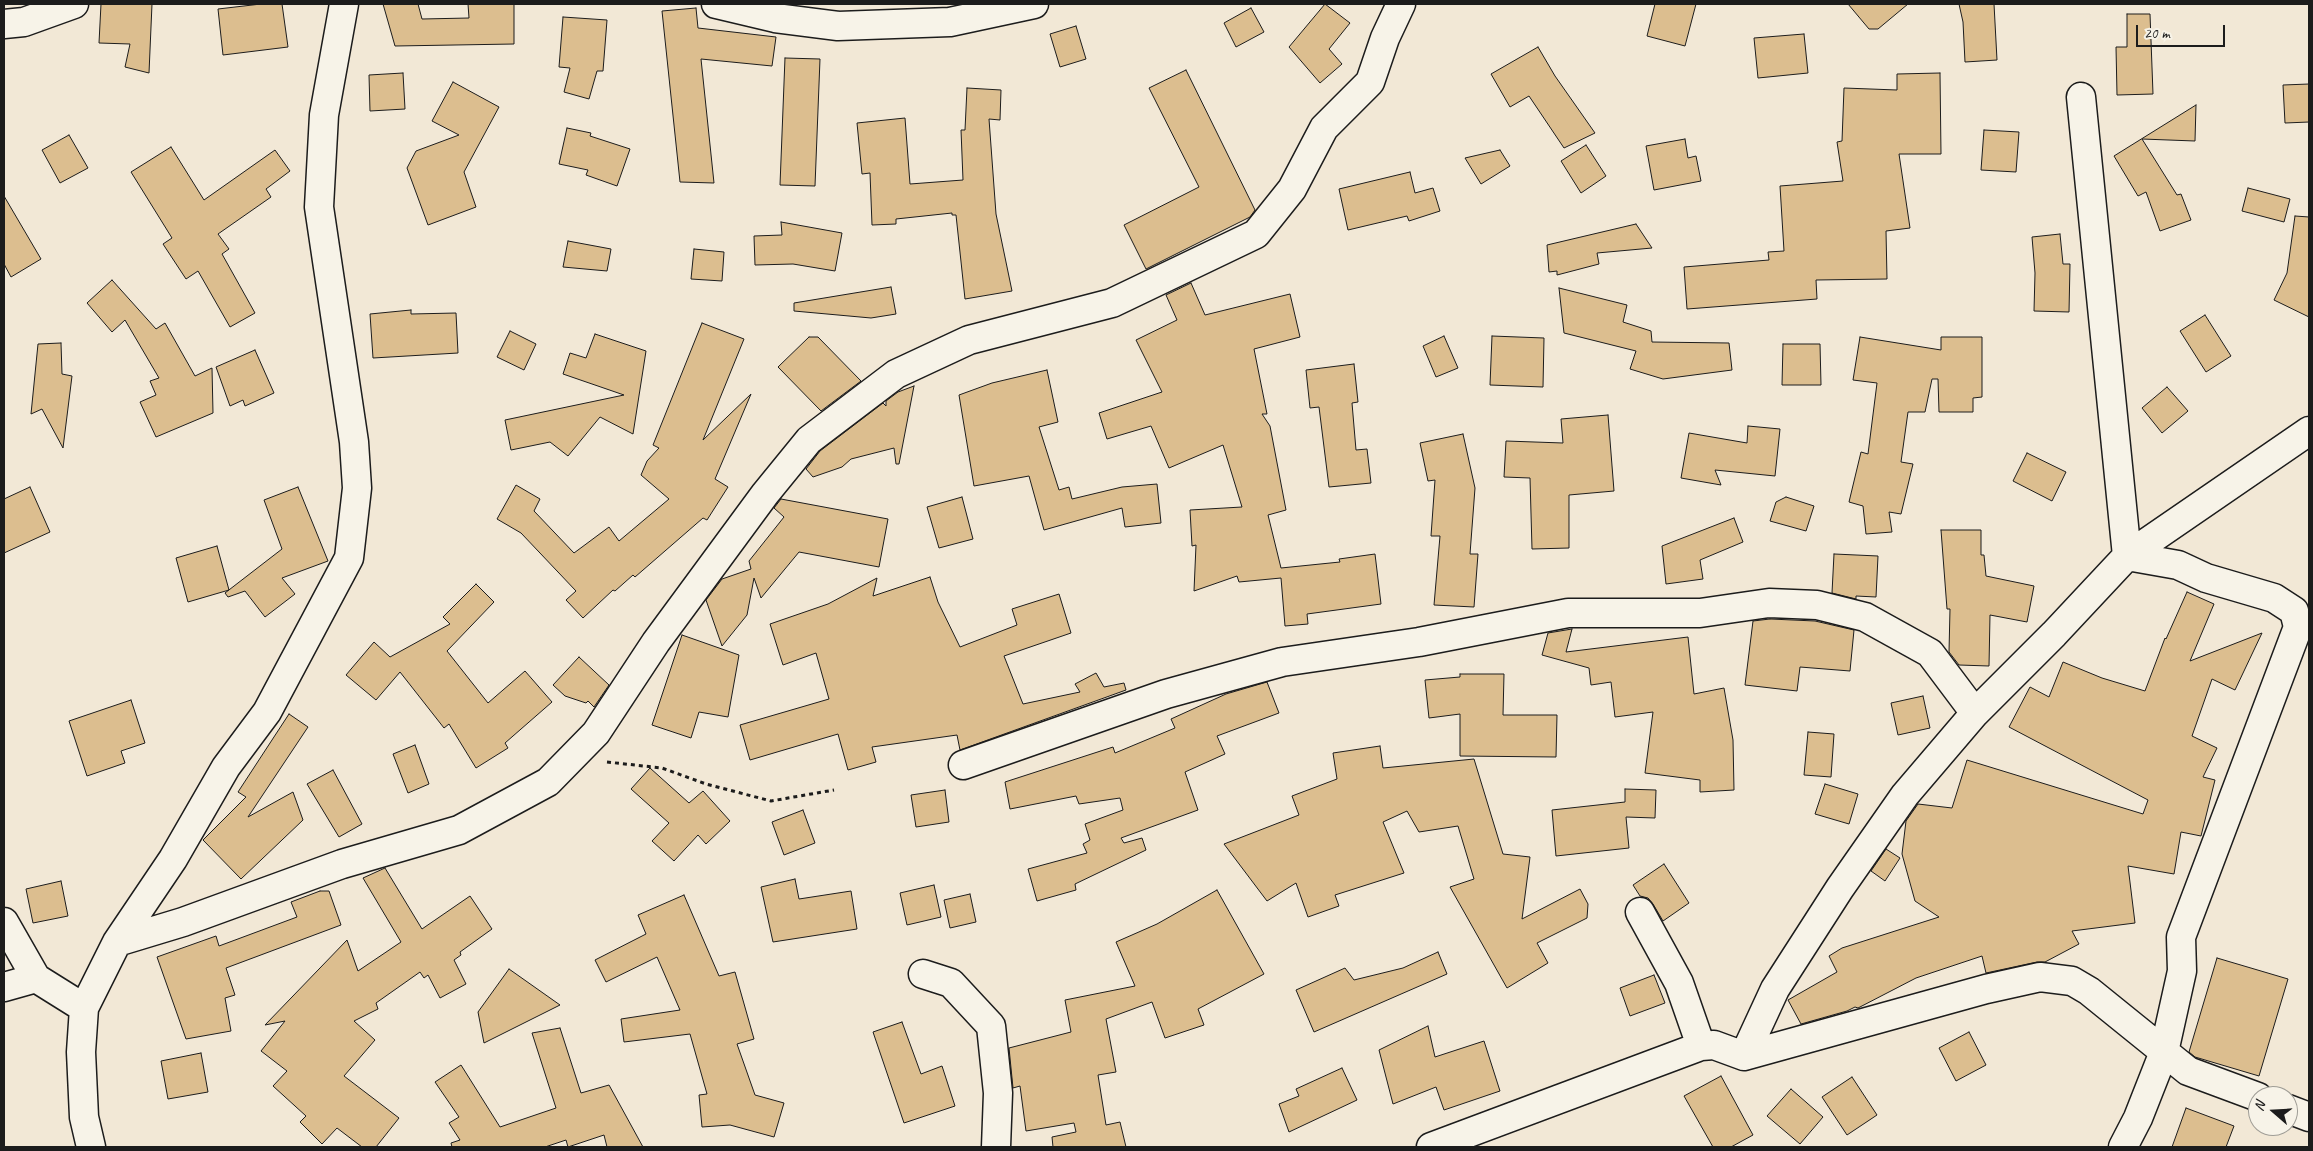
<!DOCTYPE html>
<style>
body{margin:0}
#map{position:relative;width:2313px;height:1151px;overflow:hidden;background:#f2e8d6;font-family:Caveat,sans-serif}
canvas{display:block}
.frame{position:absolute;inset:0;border:5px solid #1c1c1c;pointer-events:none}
.north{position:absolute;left:2248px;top:1086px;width:50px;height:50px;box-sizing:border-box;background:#f7f3e8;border:1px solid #9f9d96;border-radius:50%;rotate:289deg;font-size:14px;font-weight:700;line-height:20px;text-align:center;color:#1c1c1c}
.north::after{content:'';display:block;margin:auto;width:18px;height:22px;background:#1c1c1c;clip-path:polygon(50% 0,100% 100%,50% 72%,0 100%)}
.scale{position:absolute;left:2136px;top:25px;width:89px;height:22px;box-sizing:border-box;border:2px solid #1c1c1c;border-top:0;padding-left:6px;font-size:15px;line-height:18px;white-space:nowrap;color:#1c1c1c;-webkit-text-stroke:4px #f7f3e8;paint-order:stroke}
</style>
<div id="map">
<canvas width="2313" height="1151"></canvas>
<div class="frame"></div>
<div class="north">N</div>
<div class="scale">20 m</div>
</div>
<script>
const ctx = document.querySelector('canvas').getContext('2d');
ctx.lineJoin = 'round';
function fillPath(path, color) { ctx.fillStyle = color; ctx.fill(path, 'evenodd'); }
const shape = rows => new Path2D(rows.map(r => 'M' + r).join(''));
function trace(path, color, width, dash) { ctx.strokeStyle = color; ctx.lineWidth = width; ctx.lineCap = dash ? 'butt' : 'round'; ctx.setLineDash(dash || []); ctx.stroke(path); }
const building = shape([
 [101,4,152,4,149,73,125,67,130,44,99,43,101,4],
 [261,4,282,4,288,47,223,55,218,9,261,4],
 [383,4,418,4,422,19,469,18,468,4,514,4,514,44,395,46,383,4],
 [1325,4,1350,23,1329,49,1342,64,1320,83,1289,47,1325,4],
 [1655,4,1696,4,1685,46,1647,36,1655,4],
 [1848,4,1908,4,1878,29,1869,29,1848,4],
 [1959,4,1994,4,1997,60,1965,62,1963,22,1959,4],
 [696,8,698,28,776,37,772,66,701,59,714,183,680,182,662,11,696,8],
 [1251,8,1264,32,1236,47,1224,23,1251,8],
 [2127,14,2150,14,2153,94,2117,95,2116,47,2127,47,2127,14],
 [563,17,607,20,603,71,597,71,589,99,564,92,570,68,559,67,563,17],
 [1076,26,1086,59,1060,67,1050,34,1076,26],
 [1804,34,1808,73,1758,78,1754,38,1804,34],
 [1538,47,1555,76,1595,133,1564,148,1529,96,1510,107,1491,74,1538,47],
 [785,58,820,59,815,186,780,185,785,58],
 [1186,70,1255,210,1250,217,1146,269,1124,225,1199,187,1149,88,1186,70],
 [403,73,405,109,370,111,369,75,403,73],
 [1940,73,1941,154,1899,154,1910,228,1886,231,1887,279,1816,280,1817,299,1687,309,1684,267,1769,260,1768,252,1784,251,1780,186,1843,181,1837,142,1842,141,1844,88,1897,90,1897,74,1940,73],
 [453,82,499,107,464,172,476,207,428,225,407,168,416,151,459,135,432,121,453,82],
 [2309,84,2309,122,2285,123,2283,85,2309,84],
 [967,88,1001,90,1000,120,989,119,996,214,1012,291,965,299,956,215,952,215,952,213,896,219,896,224,872,225,870,173,862,174,857,123,905,118,910,184,963,180,961,130,965,130,967,88],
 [2196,105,2195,141,2142,139,2177,195,2181,194,2191,220,2160,231,2146,192,2138,196,2114,156,2196,105],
 [567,128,591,133,590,136,630,149,617,186,586,175,588,170,559,164,567,128],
 [1984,130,2019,132,2016,172,1981,170,1984,130],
 [69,135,88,168,60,183,42,150,69,135],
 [1685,139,1688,158,1696,156,1701,181,1654,190,1646,146,1685,139],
 [1586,145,1606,176,1581,193,1561,161,1586,145],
 [171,147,204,200,275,150,290,171,266,189,271,197,218,234,229,249,222,254,255,313,230,327,198,271,186,279,163,244,172,238,131,172,171,147],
 [1500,150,1510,166,1481,184,1465,158,1500,150],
 [1410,172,1415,193,1433,188,1440,211,1409,221,1407,216,1348,230,1339,189,1410,172],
 [2248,188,2290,199,2284,222,2242,211,2248,188],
 [4,196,41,259,11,277,4,264,4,196],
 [2295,216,2309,217,2309,317,2274,300,2287,273,2295,216],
 [781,222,842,233,835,271,793,264,755,265,754,236,782,235,781,222],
 [1636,224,1652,248,1597,253,1599,264,1557,275,1557,271,1549,272,1547,245,1636,224],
 [2060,234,2063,264,2070,264,2069,312,2034,311,2035,273,2032,237,2060,234],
 [568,241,611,249,607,271,563,267,568,241],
 [694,249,724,252,722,281,691,279,694,249],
 [112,280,156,329,165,323,195,376,212,368,213,413,156,437,140,402,156,395,150,381,159,378,125,320,112,332,87,303,112,280],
 [1191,283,1205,315,1290,294,1300,337,1254,349,1267,414,1262,414,1270,426,1286,510,1268,515,1281,568,1340,562,1339,559,1375,554,1381,604,1307,614,1308,624,1285,626,1281,578,1239,582,1237,576,1194,591,1196,545,1192,546,1190,510,1242,507,1223,445,1169,468,1151,426,1107,439,1099,413,1162,392,1136,340,1177,320,1166,295,1191,283],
 [891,287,896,314,871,318,794,311,794,303,891,287],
 [1559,288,1627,305,1623,322,1651,331,1652,342,1729,343,1732,370,1663,379,1630,369,1636,351,1564,333,1559,288],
 [411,310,411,314,456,313,458,353,373,358,370,314,411,310],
 [2205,315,2231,356,2206,372,2180,331,2205,315],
 [702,323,744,339,703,440,751,394,715,479,728,487,707,520,703,518,635,577,633,575,615,591,613,590,583,618,566,600,576,591,521,533,497,519,516,485,540,499,534,511,574,553,609,527,619,541,669,499,641,475,647,461,659,448,653,445,702,323],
 [510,331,536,344,524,370,497,357,510,331],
 [595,334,646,351,633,434,600,417,568,456,550,442,511,450,505,420,624,395,563,374,570,353,586,358,595,334],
 [1444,336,1458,368,1436,377,1423,346,1444,336],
 [1492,336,1544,338,1543,387,1490,385,1492,336],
 [809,337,818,337,861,381,821,411,778,367,809,337],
 [1860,337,1941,350,1941,337,1982,337,1982,397,1973,398,1973,412,1939,412,1938,379,1932,379,1925,412,1908,412,1901,462,1913,464,1901,514,1889,512,1892,532,1866,534,1863,506,1849,502,1861,452,1868,454,1877,383,1853,380,1860,337],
 [61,343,62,374,72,376,63,448,42,409,31,414,38,344,61,343],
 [1783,344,1820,344,1821,385,1782,385,1783,344],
 [255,350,274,393,245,406,243,400,230,406,216,367,255,350],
 [1354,364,1358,402,1352,403,1356,450,1367,449,1371,483,1329,487,1319,407,1310,408,1306,370,1354,364],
 [1047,370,1058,422,1039,427,1059,490,1069,487,1072,499,1122,487,1157,484,1161,523,1125,527,1122,508,1044,530,1029,476,974,486,959,395,992,383,1047,370],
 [914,386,899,464,896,464,894,448,851,459,842,467,813,477,806,469,820,451,883,403,886,406,886,401,898,392,914,386],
 [2167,387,2188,411,2162,433,2142,408,2167,387],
 [1608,415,1614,491,1569,495,1569,548,1532,549,1530,478,1504,477,1506,441,1563,443,1561,419,1608,415],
 [1748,426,1780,429,1775,476,1715,470,1721,485,1681,478,1689,433,1747,443,1748,426],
 [1463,434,1475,488,1470,554,1478,554,1474,607,1434,605,1440,536,1431,536,1435,480,1428,481,1420,443,1463,434],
 [2027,453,2066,472,2052,501,2013,481,2027,453],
 [30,487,50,532,4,553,4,499,30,487],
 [298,487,328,561,282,578,295,594,265,617,245,591,228,597,225,593,282,549,264,500,298,487],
 [962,497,973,539,939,548,927,507,962,497],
 [1786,497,1814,506,1806,531,1770,521,1776,502,1786,497],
 [781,499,888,519,879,567,799,552,761,598,754,578,747,615,722,646,706,600,722,579,751,569,749,561,784,517,774,508,781,499],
 [1734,518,1743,542,1700,560,1703,579,1666,584,1662,546,1734,518],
 [1941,530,1981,530,1981,555,1984,555,1986,576,2034,586,2027,622,1990,615,1989,666,1959,665,1949,652,1950,609,1947,609,1941,530],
 [217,546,229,590,188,602,176,558,217,546],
 [1834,554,1878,556,1876,597,1856,596,1856,599,1832,593,1834,554],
 [930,577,938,602,960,647,1017,625,1012,609,1059,594,1071,633,1004,656,1023,704,1080,692,1075,684,1096,673,1104,687,1124,683,1126,690,960,750,957,735,872,747,876,762,848,770,838,734,750,760,740,725,829,699,816,653,783,665,770,624,828,604,877,578,873,596,930,577],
 [476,584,494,602,447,651,488,703,525,671,552,702,505,743,508,748,476,768,449,724,444,728,400,672,376,700,346,675,374,642,390,657,450,624,443,617,476,584],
 [2187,592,2214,604,2190,661,2262,633,2235,690,2212,679,2192,736,2217,748,2203,777,2215,780,2201,836,2181,832,2174,874,2128,866,2135,923,2072,931,2079,944,2045,962,2037,962,1986,973,1982,956,1916,978,1858,1008,1855,1007,1847,1011,1801,1024,1788,1000,1837,972,1829,956,1842,948,1939,917,1915,901,1902,854,1906,821,1918,804,1952,808,1967,760,2143,814,2148,800,2009,727,2030,687,2049,697,2063,662,2102,678,2145,691,2165,638,2166,639,2187,592],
 [1770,619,1815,621,1854,630,1850,671,1800,667,1797,691,1745,685,1753,621,1770,619],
 [1572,629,1566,652,1688,637,1694,694,1724,688,1733,740,1734,790,1700,792,1700,780,1645,773,1653,712,1615,717,1611,682,1591,685,1589,668,1542,655,1548,633,1572,629],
 [682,635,739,655,728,717,699,712,691,738,652,725,682,635],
 [579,657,609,685,594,707,588,701,586,703,565,696,553,685,579,657],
 [1460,674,1504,674,1503,715,1557,715,1556,757,1460,756,1460,714,1429,718,1425,680,1460,677,1460,674],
 [1267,682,1279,713,1217,736,1225,754,1185,772,1198,810,1121,838,1124,843,1142,838,1146,850,1075,884,1076,890,1037,901,1028,869,1087,853,1083,844,1090,840,1085,824,1123,810,1120,798,1079,804,1076,796,1010,809,1005,782,1113,747,1115,753,1175,728,1171,719,1226,694,1267,682],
 [1923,696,1930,728,1898,735,1891,703,1923,696],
 [131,700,145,743,121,751,125,763,87,776,69,721,131,700],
 [289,714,308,727,248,817,293,792,303,820,241,879,203,840,246,797,238,792,289,714],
 [1808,732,1834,734,1831,777,1804,775,1808,732],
 [415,745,429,784,408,793,393,754,415,745],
 [1380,746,1383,768,1474,759,1503,854,1530,857,1522,919,1580,889,1588,904,1587,918,1537,943,1548,963,1507,988,1450,887,1474,879,1458,826,1419,832,1407,811,1383,822,1404,873,1335,895,1339,906,1308,917,1296,883,1267,901,1224,844,1299,815,1292,796,1337,779,1333,753,1380,746],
 [650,768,689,803,703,791,730,821,706,844,698,835,674,861,652,841,669,823,631,789,650,768],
 [333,770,362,824,339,837,307,784,333,770],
 [1825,784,1858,794,1849,824,1815,814,1825,784],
 [1625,789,1656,790,1655,818,1626,817,1629,848,1556,856,1552,810,1625,802,1625,789],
 [945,790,949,822,916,827,911,795,945,790],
 [803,810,815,843,784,855,772,822,803,810],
 [1886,849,1900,858,1885,881,1871,871,1886,849],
 [1664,864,1689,903,1663,921,1653,904,1648,898,1640,896,1633,885,1664,864],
 [385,868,422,929,470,896,492,929,460,952,461,955,454,960,466,984,440,998,428,975,424,978,420,972,376,1003,378,1009,354,1021,375,1040,344,1076,399,1118,376,1147,362,1147,337,1128,322,1144,300,1122,306,1116,273,1086,287,1071,261,1051,285,1021,265,1025,347,940,358,971,401,942,363,878,385,868],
 [795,879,799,899,851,891,857,929,773,942,761,887,795,879],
 [61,881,68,916,33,923,26,889,61,881],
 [934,885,941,917,907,925,900,893,934,885],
 [1217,890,1264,974,1198,1009,1204,1025,1165,1038,1152,1002,1106,1019,1116,1072,1098,1075,1106,1125,1120,1122,1126,1147,1053,1147,1052,1137,1076,1132,1074,1123,1026,1131,1020,1086,1013,1088,1009,1048,1071,1032,1065,1000,1135,986,1116,942,1157,924,1217,890],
 [320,891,329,891,341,925,226,968,235,995,225,998,231,1031,186,1039,157,957,216,936,219,946,297,917,291,902,320,891],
 [970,894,976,922,950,928,944,900,970,894],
 [684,895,719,976,735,972,754,1039,737,1044,755,1095,784,1103,774,1137,730,1125,702,1127,699,1095,707,1094,690,1034,624,1042,621,1019,680,1010,657,957,606,982,595,960,646,934,638,915,684,895],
 [1438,952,1447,974,1314,1032,1296,990,1345,968,1354,980,1403,968,1438,952],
 [2217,958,2288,979,2259,1076,2195,1057,2189,1052,2217,958],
 [509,969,560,1005,484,1043,478,1012,509,969],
 [1654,975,1665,1003,1630,1016,1620,988,1654,975],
 [902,1022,921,1074,942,1066,955,1106,904,1123,873,1032,902,1022],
 [1428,1026,1435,1057,1484,1041,1500,1091,1444,1110,1436,1087,1393,1104,1379,1050,1428,1026],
 [560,1028,581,1093,609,1085,643,1147,607,1147,604,1135,568,1147,566,1140,545,1147,452,1147,451,1143,460,1140,449,1123,459,1117,435,1082,461,1065,500,1127,556,1108,532,1033,560,1028],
 [1969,1032,1986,1065,1956,1081,1939,1048,1969,1032],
 [201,1053,208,1092,168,1099,161,1061,201,1053],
 [1342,1068,1357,1100,1289,1132,1279,1104,1299,1096,1296,1089,1342,1068],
 [1721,1076,1753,1135,1731,1147,1713,1147,1684,1096,1721,1076],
 [1852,1077,1877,1115,1847,1135,1822,1097,1852,1077],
 [1791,1089,1823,1117,1800,1144,1767,1116,1791,1089],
 [2186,1108,2234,1126,2226,1147,2172,1147,2186,1108]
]);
fillPath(building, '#dcbe8f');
trace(building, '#1c1c1c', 1);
const minor = shape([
 [716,4,775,18,838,26,950,22,1034,4],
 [4,24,24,22,74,4],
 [2081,97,2127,556,2309,431],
 [963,765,1166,694,1282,662,1419,642,1568,613,1700,613,1769,603,1817,605,1865,617,1930,653,1975,713],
 [1640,912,1679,983,1701,1046,1714,1045,1744,1056,1775,989,1840,888,1905,795,1975,713,2054,634,2127,556,2178,565,2206,578,2274,598,2294,611,2298,627,2181,937,2182,971,2164,1052,2138,1118,2123,1147],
 [4,922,36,978],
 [117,942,183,922,342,864,459,830,548,782,596,733,656,642,765,494,809,440,896,374,969,340,1112,303,1256,234,1292,189,1324,128,1370,82,1385,38,1401,4],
 [923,974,951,983,991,1026,998,1093,996,1147],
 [4,987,36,978,84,1008],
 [1744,1056,1986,989,2040,977,2072,981,2089,991,2188,1071,2258,1097],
 [2288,1109,2309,1117],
 [91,1147,84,1117,81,1052,84,1008,117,942,173,859,226,767,267,712,349,558,357,488,354,442,319,207,324,115,344,4],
 [1431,1147,1701,1046]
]);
trace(minor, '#1c1c1c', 31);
trace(shape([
 [607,762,662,768,706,784,771,801,834,790]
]), '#1c1c1c', 3, [4, 4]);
trace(minor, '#f7f3e8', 28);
</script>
